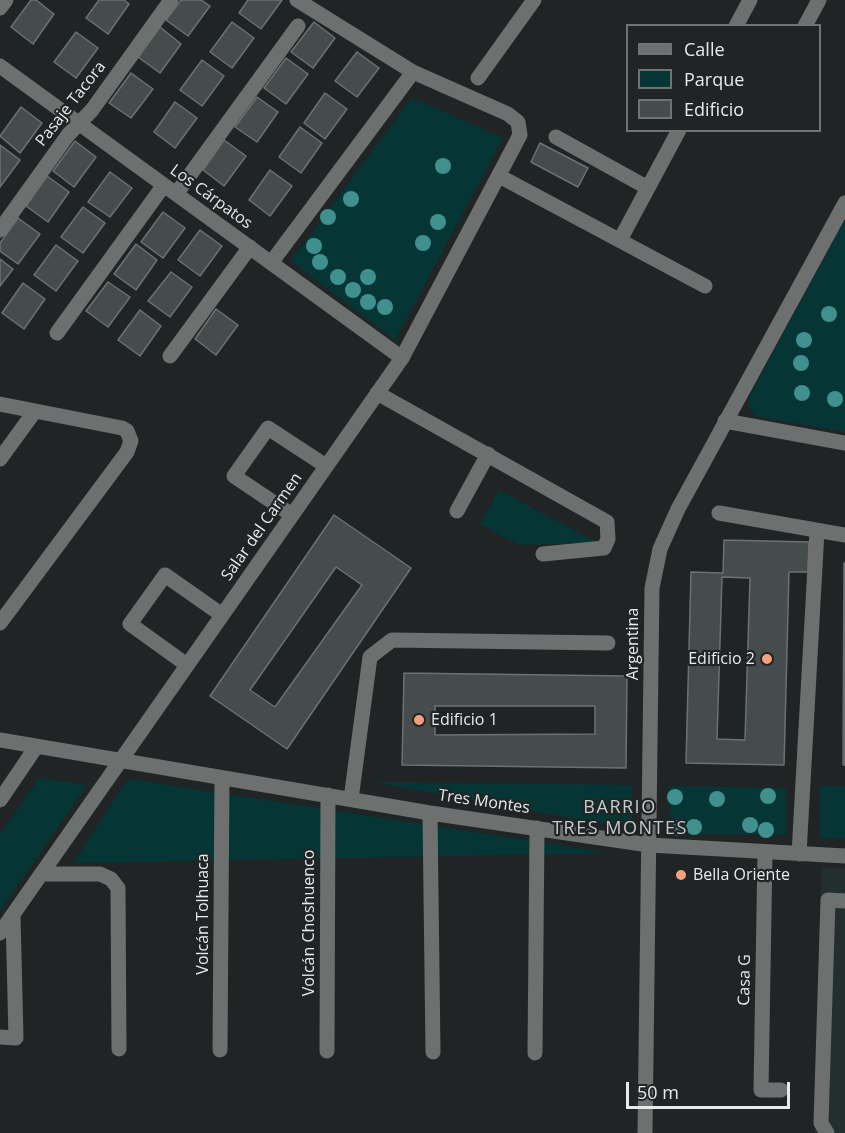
<!DOCTYPE html>
<meta charset="utf-8">
<style>
body{margin:0}
#map{position:relative;width:845px;height:1133px;overflow:hidden;background:#202424;font-family:"Open Sans",sans-serif}
canvas{display:block}
.legend{position:absolute;left:626px;top:24px;width:195px;height:108px;box-sizing:border-box;background:#202424;border:2px solid #707373;margin:0;padding:8px 10px;list-style:none;font-size:18px;color:#e7eaea}
.legend li{display:flex;align-items:center;gap:12px;height:30px}
.legend b{width:30px;border:2px solid #707373}
.scale{position:absolute;left:626px;top:1082px;width:164px;height:27px;box-sizing:border-box;border:3px solid #e7eaea;border-top:0;padding-left:8px;font-size:18px;line-height:21px;white-space:nowrap;color:#e7eaea;-webkit-text-stroke:4px #202424;paint-order:stroke}
</style>
<div id="map">
<canvas width="845" height="1133"></canvas>
<ul class="legend">
<li><b style="height:8px;background:#6e7070"></b>Calle</li>
<li><b style="height:16px;background:#053635"></b>Parque</li>
<li><b style="height:16px;background:#464b4b"></b>Edificio</li>
</ul>
<div class="scale">50 m</div>
</div>
<script>
const ctx = document.querySelector('canvas').getContext('2d');
ctx.lineJoin = 'round';
function fillPath(path, color) { ctx.fillStyle = color; ctx.fill(path, 'evenodd'); }
const shape = rows => new Path2D(rows.map(r => 'M' + r).join(''));
function trace(path, color, width, dash) { ctx.strokeStyle = color; ctx.lineWidth = width; ctx.lineCap = dash ? 'butt' : 'round'; ctx.setLineDash(dash || []); ctx.stroke(path); }
function label(font, color, halo, rows, align = 'center') {
  ctx.font = font + ' "Open Sans",sans-serif'; ctx.lineWidth = 4.5; ctx.setLineDash([]); ctx.textBaseline = 'middle'; ctx.strokeStyle = halo; ctx.fillStyle = color; for (const [text, x, y, turn = 0] of rows) {
    ctx.save(); ctx.translate(x, y); ctx.rotate((+turn || 0) * Math.PI / 180); ctx.textAlign = isNaN(turn) ? turn : align; if (halo) ctx.strokeText(text, 0, 0); ctx.fillText(text, 0, 0); ctx.restore();
  }
}
fillPath(shape([
 [821,868,845,868,845,1133,815,1133]
]), '#232e2e');
fillPath(shape([
 [412,98,503,138,395,340,291,261],
 [845,220,845,432,755,416,748,405,749,397],
 [499,490,598,543,520,545,480,524],
 [39,778,87,785,0,911,0,835],
 [128,779,610,853,73,863],
 [372,782,632,785,632,829],
 [671,786,786,788,786,835,670,833],
 [820,786,845,786,845,838,820,838]
]), '#053635');
const building = shape([
 [31,0,36,0,54,14,33,44,11,27,31,0],
 [99,0,124,0,129,4,108,34,86,18,99,0],
 [181,0,201,0,210,6,188,36,166,20,181,0],
 [248,0,282,0,261,29,239,13,248,0],
 [232,22,254,38,232,68,210,52,232,22],
 [314,22,335,38,313,68,291,52,314,22],
 [160,27,181,44,160,73,138,57,160,27],
 [76,32,98,48,76,78,54,62,76,32],
 [357,52,379,68,357,97,335,81,357,52],
 [286,58,308,74,286,104,264,88,286,58],
 [202,60,224,76,202,106,180,90,202,60],
 [131,73,153,89,131,118,109,103,131,73],
 [325,93,347,109,325,139,304,123,325,93],
 [257,97,278,112,257,142,235,127,257,97],
 [175,102,197,118,175,148,154,132,175,102],
 [21,107,42,123,20,153,0,136,21,107],
 [300,127,322,143,301,173,279,157,300,127],
 [224,140,246,156,224,186,203,170,224,140],
 [75,141,96,157,74,187,53,171,75,141],
 [540,143,588,168,578,187,531,162,540,143],
 [0,145,20,160,0,187,0,145],
 [270,170,292,186,270,216,249,200,270,170],
 [110,172,132,188,110,217,88,202,110,172],
 [47,176,69,192,48,222,26,206,47,176],
 [83,207,105,223,83,253,61,237,83,207],
 [163,212,185,228,163,258,141,242,163,212],
 [18,218,40,234,18,264,0,251,0,243,18,218],
 [200,230,222,246,200,276,178,260,200,230],
 [136,244,157,260,136,290,114,274,136,244],
 [56,245,78,261,56,291,34,275,56,245],
 [0,259,13,269,0,286,0,259],
 [171,272,192,287,170,317,148,301,171,272],
 [108,282,130,297,108,327,86,311,108,282],
 [23,283,45,299,24,329,2,313,23,283],
 [216,309,238,325,216,355,195,339,216,309],
 [140,310,161,326,140,356,118,340,140,310],
 [334,515,411,568,287,749,210,696,334,515],
 [336,567,362,585,275,707,250,690,336,567],
 [724,540,809,542,808,572,789,572,784,765,686,763,691,572,723,573,724,540],
 [722,577,750,578,745,740,717,739,722,577],
 [844,563,845,563,845,765,843,765,844,563],
 [404,673,627,676,626,768,402,765,404,673],
 [435,706,595,706,595,734,435,735,435,706]
]);
fillPath(building, '#464b4b');
trace(building, '#6c7171', 1.5);
trace(shape([
 [0,8,6,0],
 [736,26,750,0],
 [805,26,819,0],
 [0,66,402,358],
 [478,78,534,0],
 [556,137,648,188],
 [499,176,705,286],
 [176,194,298,26],
 [0,230,68,135,92,110,171,0],
 [620,240,679,130],
 [271,263,413,72],
 [57,333,164,185],
 [170,356,250,247],
 [377,393,607,522,608,539,604,548,543,554],
 [0,404,122,428,127,431,131,441,127,452,0,623],
 [725,421,845,443],
 [0,459,35,411],
 [457,511,488,454],
 [719,513,845,535],
 [292,515,234,476,268,428,326,466],
 [187,665,130,624,165,575,222,615],
 [0,740,430,813,649,845,845,856],
 [351,799,370,657,392,640,608,643],
 [0,800,36,747],
 [430,813,433,1052],
 [765,852,761,1090,781,1090],
 [799,854,817,531],
 [41,874,100,874,111,879,118,888,119,1049],
 [0,933,402,358,520,135,518,122,508,114,413,72,297,0],
 [0,1037,16,1038,13,915],
 [220,1050,222,778],
 [327,1051,328,795],
 [535,1053,537,828],
 [645,1133,652,588,660,549,678,509,845,203],
 [827,1133,821,1123,828,900,845,901]
]), '#6e7070', 15);
ctx.fillStyle = '#3f908f';
for (const [x, y] of [
 [443,166],
 [351,199],
 [328,217],
 [438,222],
 [423,243],
 [314,246],
 [320,262],
 [338,277],
 [368,277],
 [353,290],
 [368,302],
 [385,307],
 [829,314],
 [804,340],
 [801,363],
 [802,393],
 [835,399],
 [768,796],
 [675,797],
 [717,799],
 [750,825],
 [694,827],
 [677,828],
 [766,830]
]) { ctx.beginPath(); ctx.arc(x, y, 8, 0, 2 * Math.PI); ctx.fill(); }
for (const [x, y, r, color] of [
 [767,659,6,"#f2a07f"],
 [419,720,6,"#f2a07f"],
 [681,875,6,"#f2a07f"]
]) { const dot = new Path2D(); dot.arc(x, y, r, 0, 2 * Math.PI); ctx.fillStyle = color; ctx.fill(dot); trace(dot, '#202424', 2); }
label('16px', '#e7eaea', '#202424', [
 ["Pasaje Tacora",71,104,-52],
 ["Los Cárpatos",211,197,36],
 ["Salar del Carmen",262,527,-55],
 ["Argentina",633,644,-90],
 ["Tres Montes",484,802,8],
 ["Volcán Tolhuaca",203,914,-90],
 ["Volcán Choshuenco",309,923,-90],
 ["Casa G",745,980,-89]
]);
label('16px', '#e7eaea', '#202424', [
 ["Edificio 2",755,659,"right"],
 ["Edificio 1",431,720],
 ["Bella Oriente",693,875]
], 'left');
ctx.letterSpacing = '1.5px';
label('18px', '#c5cbca', '#202424', [
 ["BARRIO",620,808],
 ["TRES MONTES",620,829]
]);
ctx.letterSpacing = '0px';
</script>
